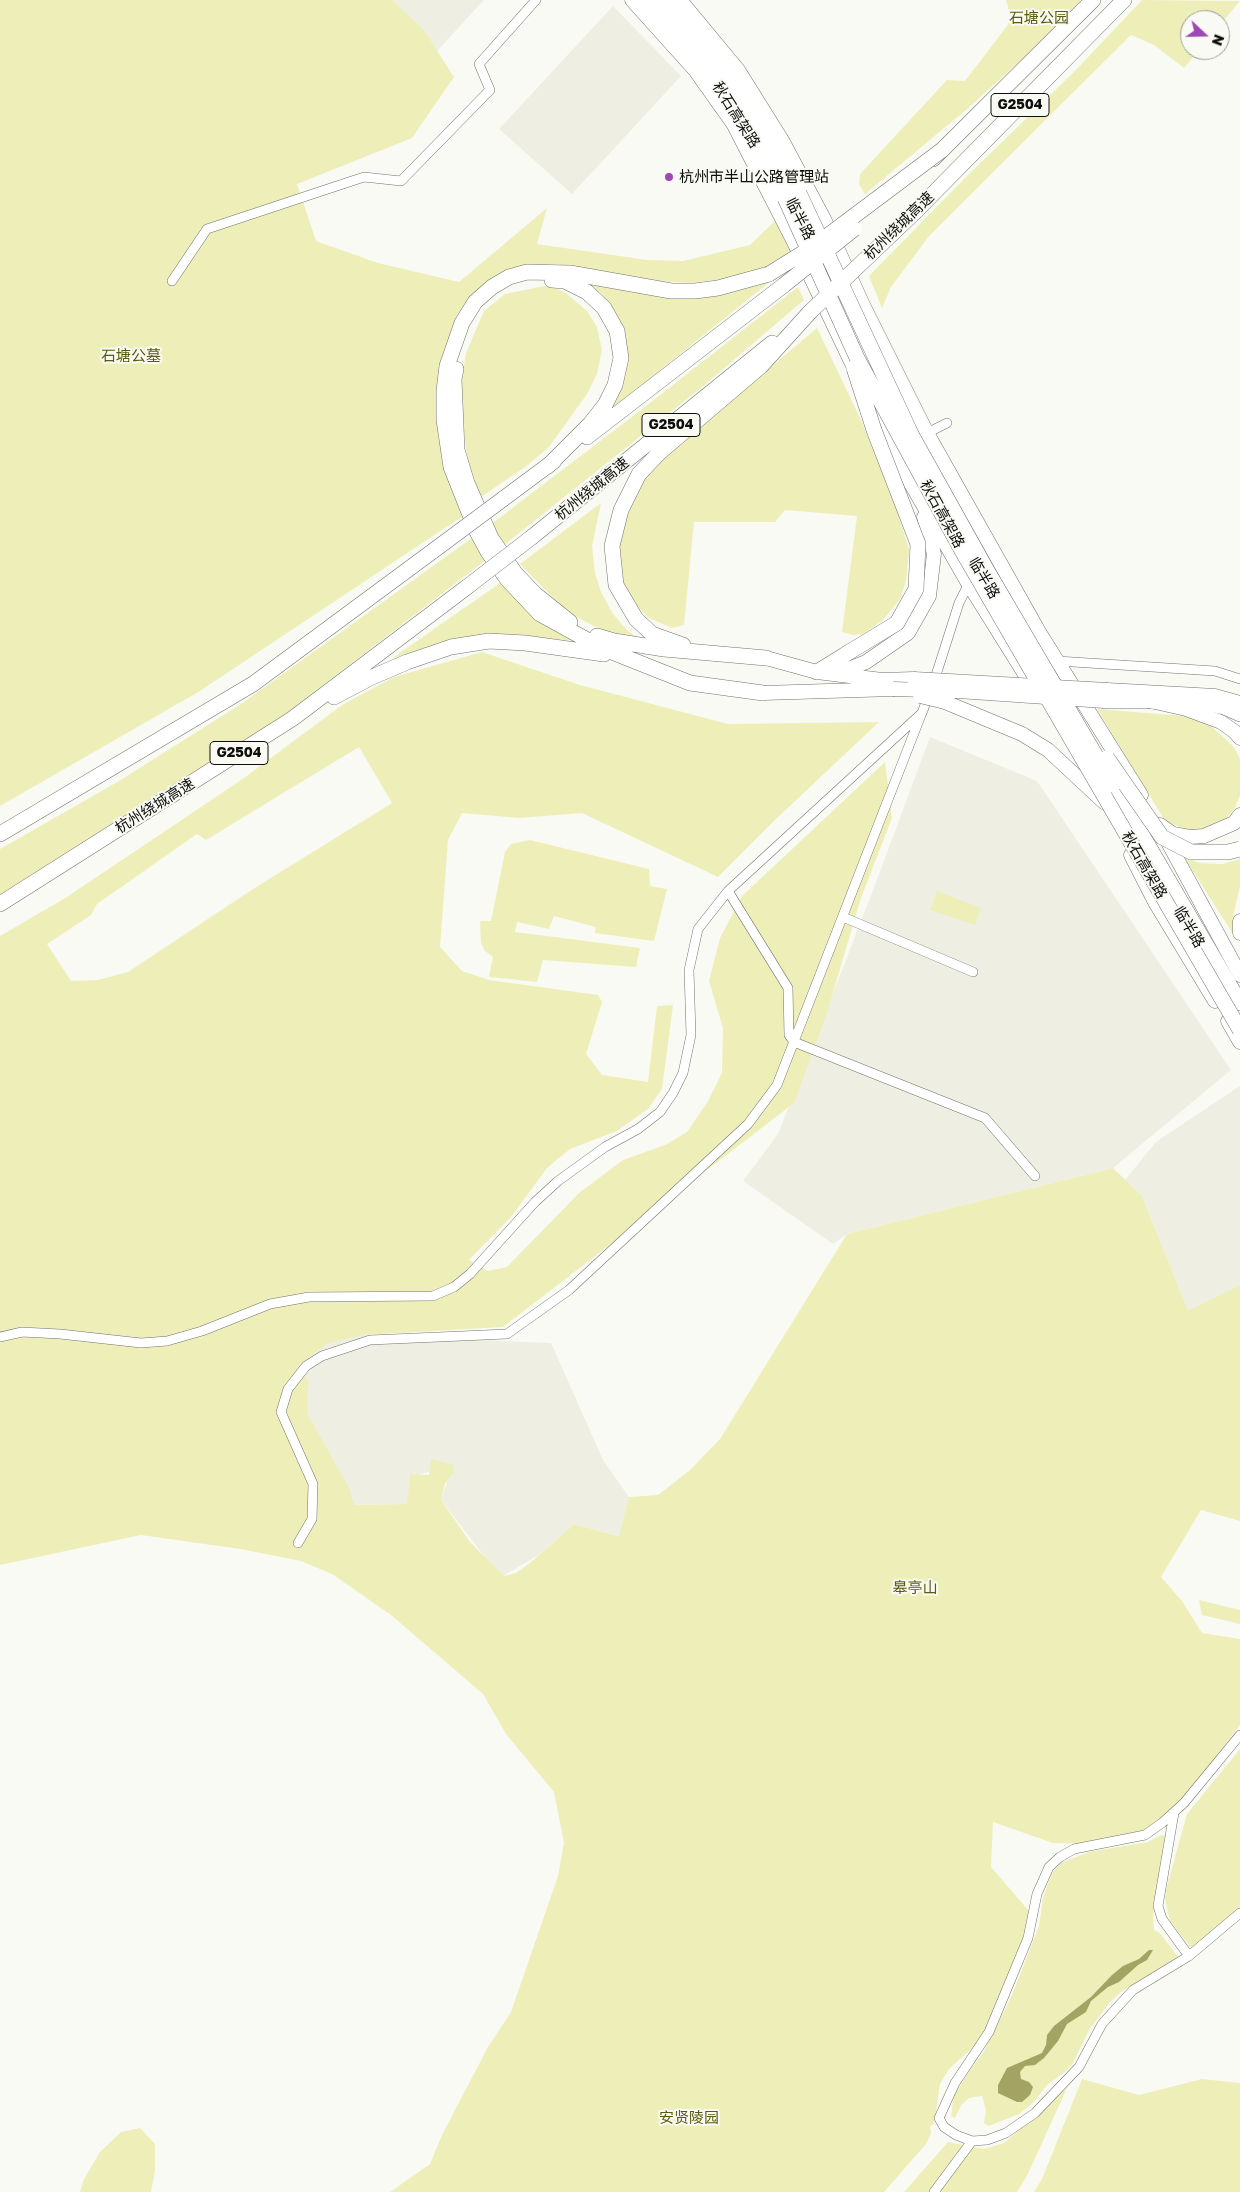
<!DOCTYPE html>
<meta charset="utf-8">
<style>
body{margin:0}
#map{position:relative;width:1240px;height:2192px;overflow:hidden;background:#f9faf4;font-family:"Golos Text",sans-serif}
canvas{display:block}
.north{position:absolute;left:1180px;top:10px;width:50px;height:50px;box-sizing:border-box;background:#f9faf4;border:1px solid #9b9c98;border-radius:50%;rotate:111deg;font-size:14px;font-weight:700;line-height:20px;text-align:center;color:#0e0e0d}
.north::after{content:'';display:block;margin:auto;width:18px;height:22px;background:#9f48b5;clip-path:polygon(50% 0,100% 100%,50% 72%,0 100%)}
</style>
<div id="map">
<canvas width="1240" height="2192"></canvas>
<div class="north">N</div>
</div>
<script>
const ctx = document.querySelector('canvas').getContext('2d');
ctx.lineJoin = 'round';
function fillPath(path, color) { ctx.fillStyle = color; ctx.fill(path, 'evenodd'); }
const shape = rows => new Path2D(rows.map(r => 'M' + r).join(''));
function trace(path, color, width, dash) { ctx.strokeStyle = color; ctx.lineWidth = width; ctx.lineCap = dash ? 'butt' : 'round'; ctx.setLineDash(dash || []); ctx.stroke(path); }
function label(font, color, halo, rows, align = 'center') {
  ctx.font = font + ' "Golos Text","Noto Sans SC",sans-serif'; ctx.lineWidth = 4; ctx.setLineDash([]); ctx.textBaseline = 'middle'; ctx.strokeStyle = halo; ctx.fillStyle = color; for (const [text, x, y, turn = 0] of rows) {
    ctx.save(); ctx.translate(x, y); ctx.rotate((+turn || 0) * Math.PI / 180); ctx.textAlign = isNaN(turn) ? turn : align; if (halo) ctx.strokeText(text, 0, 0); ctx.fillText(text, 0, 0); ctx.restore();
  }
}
fillPath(shape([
 [387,0,484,0,437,51],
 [613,6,681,76,572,194,499,129],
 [930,737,1037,781,1231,1070,1113,1168,847,1234,833,1244,743,1181,778,1134,872,893],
 [1240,1086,1240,1285,1188,1312,1142,1196,1125,1180,1156,1142],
 [338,1334,551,1343,603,1460,629,1497,620,1536,574,1524,540,1554,503,1576,485,1557,441,1500,453,1465,417,1475,407,1504,354,1505,0,1381]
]), '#eeefe2');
fillPath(shape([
 [0,0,392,0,423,29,454,77,412,138,297,184,316,241,378,263,459,282,547,208,537,244,647,260,683,261,750,245,776,220,791,254,766,267,741,277,690,283,638,280,557,264,525,266,477,291,457,315,442,358,437,401,439,440,463,516,200,691,0,806],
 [1006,0,1081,0,1037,46,967,109,865,194,859,184,860,174,947,80,965,81,1013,18,1010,14],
 [1142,0,1240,1,1220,25,1220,20,1190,20,1190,50,1199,50,1184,68,1154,45,1131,35,929,236,891,287,882,308,869,276,967,176,1075,71],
 [577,278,679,297,711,297,771,281,608,412,622,326,602,294],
 [549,285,566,293,587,311,597,327,602,350,597,374,587,394,549,447,528,465,481,497,468,466,463,423,461,383,466,353,484,311,505,294],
 [798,287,804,300,702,387,478,566,288,712,164,797,0,899,0,849,119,781,241,704,490,525,641,410],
 [817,328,861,420,895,505,909,549,906,581,900,599,883,620,863,634,853,635,842,632,857,516,785,510,775,522,694,522,684,625,672,628,649,618,629,598,618,577,618,539,624,515,652,467],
 [601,503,592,546,595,573,601,592,613,614,627,630,639,639,611,635,567,612,520,564],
 [503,581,521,604,544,625,573,641,522,635,490,636,449,640,391,659],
 [482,652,580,685,728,724,879,722,775,820,718,877,582,813,519,818,462,813,448,840,440,947,462,971,489,980,598,995,602,1002,586,1054,602,1075,648,1082,657,1006,673,1005,662,1089,648,1109,617,1131,570,1149,547,1168,511,1217,469,1260,488,1271,507,1267,579,1193,623,1160,665,1145,687,1132,708,1101,722,1073,723,1028,709,981,720,938,742,896,885,762,892,818,861,898,826,1016,794,1103,503,1327,363,1335,328,1343,296,1367,308,1381,307,1413,349,1488,354,1505,407,1504,410,1474,429,1475,431,1459,454,1465,453,1473,445,1484,441,1500,470,1542,504,1576,516,1573,530,1563,574,1524,619,1536,629,1497,658,1495,689,1471,720,1439,847,1234,1113,1168,1142,1196,1188,1311,1240,1285,1240,1521,1201,1510,1161,1577,1182,1601,1202,1633,1240,1639,1240,1725,1178,1806,1141,1832,1108,1844,1053,1843,993,1822,991,1867,1029,1911,1018,1964,980,2041,949,2069,940,2084,934,2124,930,2126,931,2133,926,2144,884,2192,390,2192,430,2164,442,2135,488,2047,511,2012,558,1876,564,1843,554,1792,506,1734,483,1694,391,1615,332,1574,301,1561,240,1549,141,1535,0,1565,0,936,67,897,244,778,342,705,394,677],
 [359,747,392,803,253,889,128,972,98,980,71,981,47,944,91,915,97,904,197,834,206,840],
 [1097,709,1184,716,1199,719,1212,727,1233,746,1240,759,1240,795,1235,808,1224,821,1209,828,1194,831,1182,828,1165,821],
 [530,840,649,869,650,886,667,889,654,941,595,933,596,927,554,916,549,929,517,922,515,932,640,948,636,967,543,960,537,982,489,977,493,957,485,951,481,943,480,921,491,921,505,852,511,844],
 [1184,857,1200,863,1222,864,1240,859,1240,886,1233,917,1233,934],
 [937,891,981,908,975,925,930,910],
 [1199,1600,1240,1610,1240,1624,1202,1615],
 [1240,1749,1240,1910,1195,1950,1191,1948,1170,1921,1165,1899,1166,1890,1187,1814],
 [1165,1835,1153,1915,1154,1930,1160,1933,1178,1957,1178,1961,1122,1991,1110,2002,1089,2030,1073,2063,1066,2071,1047,2085,1033,2103,1019,2114,989,2126,984,2123,986,2110,982,2096,969,2098,961,2105,955,2118,951,2116,954,2095,968,2073,983,2053,1012,1995,1039,1926,1043,1898,1052,1873,1061,1863,1089,1852,1148,1842,1159,1836],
 [1082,2079,1139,2095,1202,2079,1240,2083,1240,2192,1034,2192,1042,2179],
 [1067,2088,1027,2176,1017,2192,904,2192,948,2142,984,2149,1004,2143],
 [140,2128,155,2144,155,2171,151,2192,80,2192,84,2179,100,2152,121,2132]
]), '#eeefb8');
fillPath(shape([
 [1149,1950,1153,1950,1147,1960,1138,1965,1119,1982,1108,1987,1091,2001,1086,2012,1067,2024,1058,2041,1044,2058,1035,2065,1025,2066,1020,2072,1021,2079,1029,2082,1033,2087,1030,2095,1022,2102,1017,2102,998,2093,998,2085,1007,2068,1042,2053,1046,2045,1047,2035,1054,2026,1091,1997,1112,1975,1123,1966,1139,1959]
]), '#a3a464');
const street = shape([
 [172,281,207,229,364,177,401,181,490,90,479,64,536,0],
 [927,433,947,423],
 [1057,661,1215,671,1240,679],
 [728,891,788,988,789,1035,794,1042,985,1118,1035,1176],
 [843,917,973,972],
 [0,1337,22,1332,60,1334,141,1343,167,1341,202,1331,270,1304,309,1297,433,1296,454,1287,470,1274,535,1202,558,1181,605,1147,638,1129,660,1112,673,1093,683,1073,691,1035,689,970,698,929,728,891,922,713,938,669,959,603,970,581],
 [298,1543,312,1519,313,1484,281,1412,288,1389,306,1366,322,1356,370,1340,507,1334,569,1290,748,1124,777,1085,921,715],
 [1174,1813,1158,1906,1162,1919,1189,1956],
 [972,2141,956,2135,944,2127,939,2118,955,2083,989,2032,1028,1938,1037,1894,1049,1867,1060,1857,1074,1849,1145,1835,1162,1823,1184,1803,1240,1735],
 [934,2192,972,2141,987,2140,1006,2133,1035,2113,1079,2067,1102,2024,1133,1990,1189,1956,1240,1913]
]);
const primary = shape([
 [632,0,695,70,734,125,793,240,857,374],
 [680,0,738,70,783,142,824,219,863,305,927,433,1039,632,1141,795],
 [870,400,910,482,968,583,1036,692],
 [766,658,817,672,882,680,914,679],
 [817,672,851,668,866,662,908,633,929,596,934,554,924,517],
 [1107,690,1215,696,1240,703],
 [763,693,893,689],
 [1104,701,1151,701,1186,709,1221,722,1235,732,1240,738],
 [1022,734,1048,750,1105,803],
 [1160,825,1173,834,1190,837,1204,836,1234,823,1240,815],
 [1164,835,1240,975],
 [1131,855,1155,902,1215,1001],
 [1240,921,1240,933],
 [1228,1021,1240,1042]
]);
const highway = shape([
 [647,0,670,24,721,88,744,122,785,198],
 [664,0,718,61,735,84,755,114,799,193],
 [933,159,1093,0],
 [916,211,1124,0],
 [456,369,454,379,457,450,467,483,491,538,515,573,535,594,570,622],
 [587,437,784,285],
 [548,466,590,424,605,405,615,385,621,358,617,331,604,308,587,292,565,281,552,280],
 [503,499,554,461],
 [532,537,772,343],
 [597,636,614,641,664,649,766,658],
 [683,645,652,634,636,619,616,585,612,546,621,510,639,474,659,453,761,366,810,312],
 [817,672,846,654],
 [763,693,690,683,602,648,540,614,507,579,488,552,476,530,451,467,444,420,444,391,447,366,462,323,475,302,492,287,509,277,527,272,570,273,671,291,695,291,718,288,769,274],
 [334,697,370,678,407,662,451,647,489,641,525,643,604,654],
 [1151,701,1209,704,1224,707,1240,714],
 [1113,785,1240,1003],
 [0,834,253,684,433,551],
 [0,904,292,719,467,587]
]);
trace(street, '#72736e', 10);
trace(primary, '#72736e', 15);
trace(highway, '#72736e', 16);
trace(street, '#fff', 9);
trace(primary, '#fff', 14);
trace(highway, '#fff', 15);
const primaryBridge = shape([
 [914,679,1107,690],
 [893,689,958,691,1104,701],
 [920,696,945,702,1022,734]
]);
const highwayBridge = shape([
 [799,193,912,436,985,567,1113,785],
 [785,198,857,358,961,549,1240,1030],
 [769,274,814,246,942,150],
 [784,285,854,229],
 [810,312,916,211],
 [433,551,503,499],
 [467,587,532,537],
 [846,654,897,623,916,589,918,544,874,430,854,368],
 [1107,758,1162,837,1191,852,1228,852,1240,849]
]);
trace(primaryBridge, '#72736e', 15, []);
trace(highwayBridge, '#72736e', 16, []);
trace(primaryBridge, '#fff', 14);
trace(highwayBridge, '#fff', 15);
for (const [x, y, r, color] of [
 [669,177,5,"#9f48b5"]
]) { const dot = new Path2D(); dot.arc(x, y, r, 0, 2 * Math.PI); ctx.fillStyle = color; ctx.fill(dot); trace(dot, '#f9faf4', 2); }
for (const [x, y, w] of [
 [1020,105,58],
 [671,425,58],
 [239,753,58]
]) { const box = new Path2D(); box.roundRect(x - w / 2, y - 11.5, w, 23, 4); ctx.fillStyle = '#f9faf4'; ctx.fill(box); trace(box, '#0e0e0d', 1); }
label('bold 14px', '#0e0e0d', null, [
 ["G2504",1020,105],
 ["G2504",671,425],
 ["G2504",239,753]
]);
label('15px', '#5b5a0e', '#f9faf4', [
 ["石塘公园",1039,18],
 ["石塘公墓",131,356],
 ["皋亭山",915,1588],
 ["安贤陵园",689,2118]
]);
label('15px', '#0e0e0d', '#f9faf4', [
 ["秋石高架路",736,115,58],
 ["临半路",800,219,63],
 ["杭州绕城高速",899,226,-44],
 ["杭州绕城高速",592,489,-39],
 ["秋石高架路",942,514,61],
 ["临半路",984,578,59],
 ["杭州绕城高速",155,806,-32],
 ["秋石高架路",1144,865,60],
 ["临半路",1189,927,59]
]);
label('15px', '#0e0e0d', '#f9faf4', [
 ["杭州市半山公路管理站",679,177]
], 'left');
</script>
